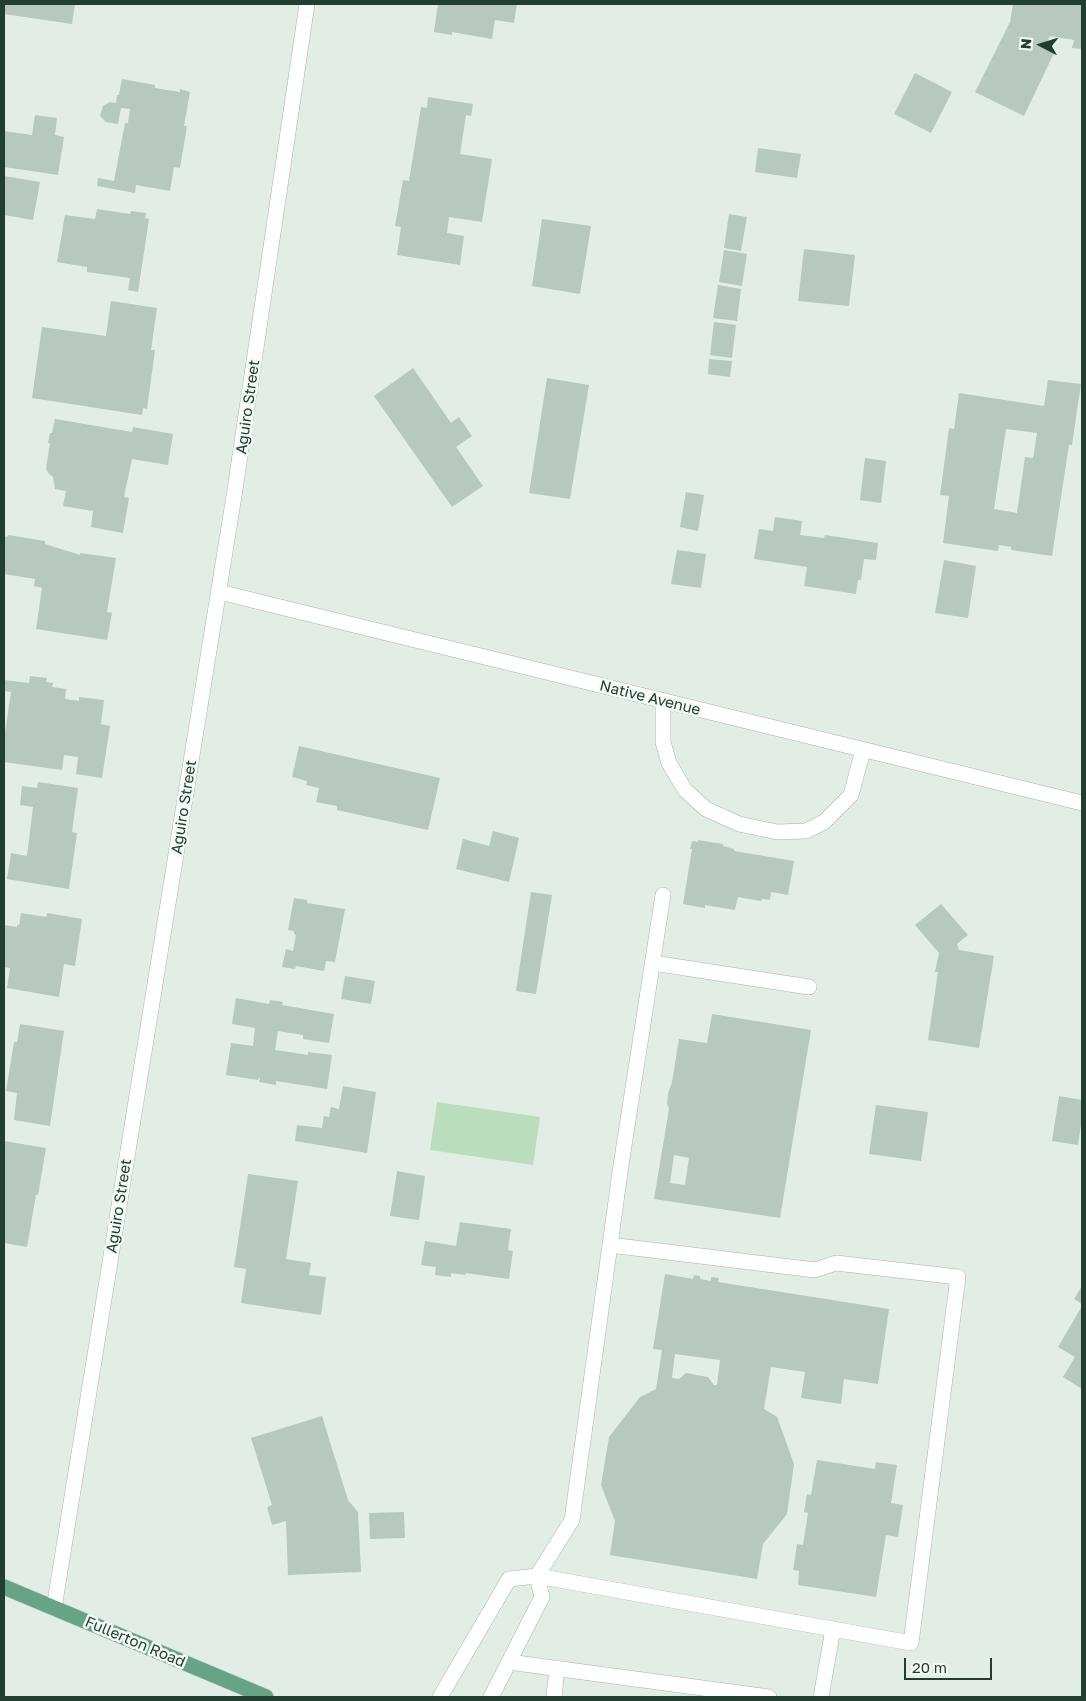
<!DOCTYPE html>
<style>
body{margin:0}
#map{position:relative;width:1086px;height:1701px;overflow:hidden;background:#e2ede6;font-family:"Golos Text",sans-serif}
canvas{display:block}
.frame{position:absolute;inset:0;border:5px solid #213e30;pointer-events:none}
.north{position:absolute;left:1016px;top:20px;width:50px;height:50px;-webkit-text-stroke:4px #f3f9f4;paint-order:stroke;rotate:275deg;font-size:14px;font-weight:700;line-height:20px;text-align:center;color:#213e30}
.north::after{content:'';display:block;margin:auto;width:18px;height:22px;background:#213e30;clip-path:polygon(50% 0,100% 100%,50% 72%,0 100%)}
.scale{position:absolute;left:904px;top:1658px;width:88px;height:22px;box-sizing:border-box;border:2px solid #213e30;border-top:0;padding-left:6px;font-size:15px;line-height:18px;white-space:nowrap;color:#213e30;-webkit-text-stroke:4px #f3f9f4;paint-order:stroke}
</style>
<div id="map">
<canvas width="1086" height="1701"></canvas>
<div class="frame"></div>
<div class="north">N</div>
<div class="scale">20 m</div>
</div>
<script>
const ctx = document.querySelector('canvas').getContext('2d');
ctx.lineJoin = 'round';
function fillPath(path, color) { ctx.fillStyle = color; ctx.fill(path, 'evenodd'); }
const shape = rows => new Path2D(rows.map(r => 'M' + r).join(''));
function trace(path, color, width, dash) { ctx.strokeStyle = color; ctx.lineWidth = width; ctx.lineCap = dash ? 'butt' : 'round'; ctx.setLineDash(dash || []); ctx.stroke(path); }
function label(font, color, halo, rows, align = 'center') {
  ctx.font = font + ' "Golos Text",sans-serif'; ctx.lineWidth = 5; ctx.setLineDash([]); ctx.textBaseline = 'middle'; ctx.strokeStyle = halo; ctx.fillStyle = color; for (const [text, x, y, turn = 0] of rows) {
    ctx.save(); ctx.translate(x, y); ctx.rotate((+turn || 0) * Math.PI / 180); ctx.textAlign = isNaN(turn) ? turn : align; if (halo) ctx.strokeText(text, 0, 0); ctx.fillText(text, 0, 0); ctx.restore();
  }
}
fillPath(shape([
 [437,1102,540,1117,533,1165,430,1150]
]), '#badebc');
fillPath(shape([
 [5,4,75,4,72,24,4,14],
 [438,4,517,4,514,23,495,20,492,39,452,32,452,35,434,32],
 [1013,4,1082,4,1082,49,1072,48,1074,40,1050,36,1044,48,1054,53,1024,116,975,92,1010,22],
 [915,73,952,92,931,133,894,114],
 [122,79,155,85,155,88,180,92,180,89,190,92,184,126,187,126,180,168,174,167,170,191,136,185,135,193,97,186,98,178,114,181,125,123,128,123,130,109,121,108,118,124,106,122,100,116,103,106,110,102,116,103,117,95,119,95],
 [428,97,473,104,471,116,466,115,460,154,492,159,482,222,449,217,447,233,464,236,460,265,397,255,401,227,395,226,403,180,409,181,421,107,427,108],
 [35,115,57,118,55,135,64,137,58,175,4,167,4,131,32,135],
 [758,148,801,154,797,178,755,172],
 [4,176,40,182,33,220,4,215],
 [97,209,130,214,131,211,146,213,145,218,149,219,138,292,128,290,130,278,87,272,87,267,57,262,65,215,95,219],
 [729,214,747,217,741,251,724,248],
 [542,219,591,226,580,294,532,286],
 [804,249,855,255,849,306,798,301],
 [724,250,747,254,742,286,719,282],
 [718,285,741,289,737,321,713,318],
 [111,301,157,308,151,350,155,350,147,409,143,408,142,415,32,398,42,327,106,336],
 [714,322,736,325,732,358,710,355],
 [709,359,732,361,730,377,708,374],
 [413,368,451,423,459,417,472,436,456,447,483,486,452,507,374,396],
 [547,378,589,385,570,499,529,493],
 [1048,380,1081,384,1072,445,1069,445,1052,556,1011,550,1011,547,999,545,998,551,943,543,949,496,940,495,949,428,954,429,959,393,1044,406],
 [1006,429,1037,433,1033,458,1025,457,1017,513,994,509],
 [55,419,132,432,133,427,173,434,168,465,132,459,124,497,129,498,123,533,91,527,93,511,63,506,66,491,55,489,53,477,49,474,46,469,50,443,48,443,50,433,52,433],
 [865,458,886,461,881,503,860,500],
 [686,492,704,495,698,531,680,527],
 [775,517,802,521,800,535,824,538,825,535,878,543,876,560,864,559,861,580,858,580,856,594,804,586,807,567,754,559,759,529,773,531],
 [8,535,45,541,45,544,80,555,80,553,116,558,107,612,112,613,107,640,36,629,42,588,34,586,35,579,4,574,4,536,7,537],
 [677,550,706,554,701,588,671,584],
 [944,560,976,566,968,618,935,613],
 [30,676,47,678,46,682,53,683,52,687,66,689,65,699,79,701,79,697,104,700,101,724,110,726,102,778,76,774,78,757,64,755,62,770,4,762,4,731,5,732,11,692,4,691,4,680,29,683],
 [299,746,440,778,428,830,337,810,337,806,316,802,319,788,306,785,307,781,292,777],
 [38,782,78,788,72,832,77,833,69,889,7,879,11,853,27,856,33,807,20,805,22,786,37,788],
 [493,831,519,838,509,882,456,869,463,839,489,846],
 [698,840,723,844,723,846,734,849,734,851,794,861,788,895,771,892,770,900,762,899,761,901,738,897,735,910,705,905,705,908,683,904,692,849,690,849,692,841,698,842],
 [531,892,552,895,536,994,516,991],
 [294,898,307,900,307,903,345,909,335,962,326,961,324,971,296,966,295,969,282,967,286,949,293,951,296,935,294,934,294,931,288,930],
 [941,904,968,935,957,944,959,950,994,956,979,1048,928,1040,938,972,935,972,939,953,915,925],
 [21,913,46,917,47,913,82,919,75,966,64,964,59,997,7,988,10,968,4,967,4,925,17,927,17,925,19,925],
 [345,976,375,981,371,1004,341,999],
 [236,998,269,1004,270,1000,283,1002,282,1005,334,1014,329,1043,303,1039,303,1035,278,1031,275,1050,308,1055,308,1052,332,1055,327,1089,276,1081,276,1085,259,1082,260,1078,259,1077,258,1080,226,1075,231,1043,253,1046,255,1028,232,1024],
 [712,1014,811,1030,780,1218,654,1199,669,1109,667,1104,668,1094,672,1082,679,1039,707,1043],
 [674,1155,689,1158,685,1185,670,1183],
 [20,1024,64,1031,50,1126,14,1120,17,1093,6,1091,14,1042,17,1042],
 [343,1086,376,1092,367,1153,295,1141,297,1125,322,1128,324,1116,329,1117,331,1107,339,1109],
 [1059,1096,1082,1100,1082,1118,1078,1145,1052,1141],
 [876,1105,928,1112,921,1161,869,1154],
 [4,1141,46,1148,38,1195,36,1195,27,1247,4,1243],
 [397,1171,425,1176,419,1220,390,1216],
 [248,1174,298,1181,286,1259,311,1263,309,1275,326,1277,321,1315,241,1303,246,1269,234,1267],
 [460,1222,511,1229,508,1250,513,1251,509,1279,466,1273,465,1275,451,1273,451,1277,435,1275,436,1267,421,1265,425,1241,456,1246],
 [665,1274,693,1279,694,1275,700,1276,700,1279,711,1281,711,1277,719,1278,718,1282,889,1309,878,1384,844,1379,841,1404,801,1398,805,1372,771,1367,764,1409,777,1417,794,1464,787,1514,763,1544,757,1579,610,1555,615,1521,601,1485,609,1437,640,1397,656,1389,662,1350,653,1349],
 [675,1354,720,1360,717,1385,714,1385,708,1377,686,1373,679,1379,672,1378],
 [1082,1286,1082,1304,1074,1299],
 [1082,1306,1082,1389,1063,1377,1075,1357,1058,1347],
 [322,1416,348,1500,358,1512,361,1572,288,1575,286,1521,272,1525,267,1507,272,1505,251,1438],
 [817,1460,875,1469,876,1462,897,1465,891,1503,903,1505,898,1537,886,1535,876,1597,798,1585,799,1571,793,1570,797,1544,803,1545,808,1513,804,1512,807,1494,811,1495],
 [404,1512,405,1538,370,1539,369,1513]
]), '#b7c8be');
const minor = shape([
 [219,592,1082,803],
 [663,701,663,742,669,763,685,790,706,809,739,824,777,832,806,831,824,822,851,795,863,750],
 [653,963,809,987],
 [610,1245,815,1270,836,1263,958,1277,911,1643,537,1576,572,1520,621,1165,663,895],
 [54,1608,234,496,307,4],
 [509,1662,769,1697],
 [440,1697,509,1579,537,1576,542,1597,491,1697],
 [554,1697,557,1668],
 [821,1697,833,1629]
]);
const major = shape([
 [4,1587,266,1697]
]);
trace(minor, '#a4b5ac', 16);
trace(major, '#c1c9c5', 16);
trace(minor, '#fff', 15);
trace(major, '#65a487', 15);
label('15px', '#213e30', '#f3f9f4', [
 ["Aguiro Street",248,407,-82],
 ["Native Avenue",650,698,14],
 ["Aguiro Street",184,807,-81],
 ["Aguiro Street",119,1206,-81],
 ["Fullerton Road",135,1642,23]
]);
</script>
